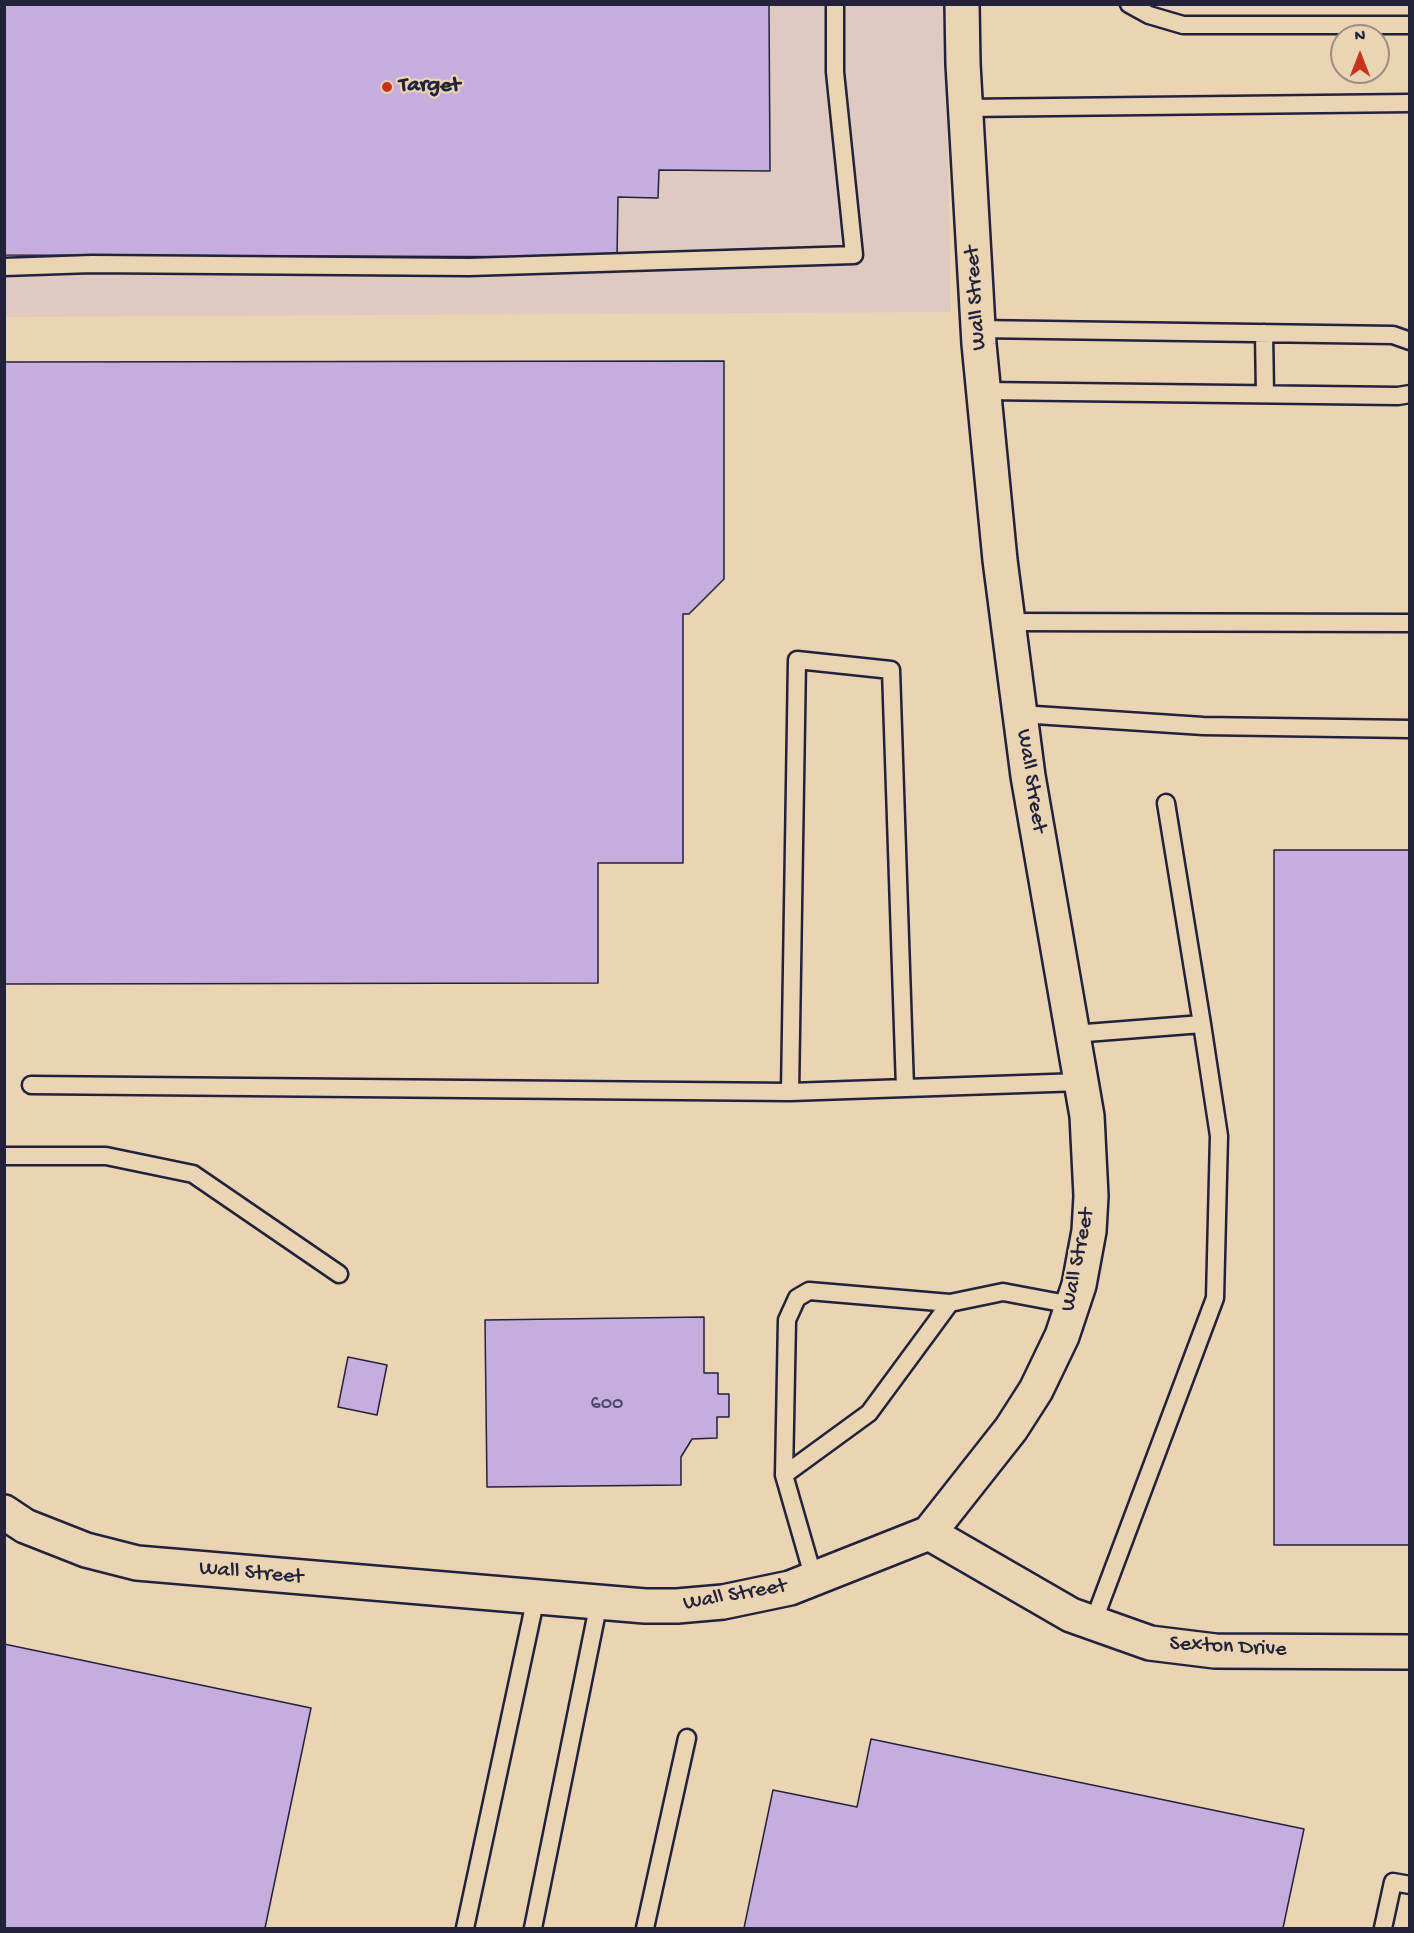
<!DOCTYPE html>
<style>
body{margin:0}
#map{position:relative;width:1414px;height:1933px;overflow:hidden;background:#ead4b3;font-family:"Gochi Hand",sans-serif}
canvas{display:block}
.frame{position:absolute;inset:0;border:6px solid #22223b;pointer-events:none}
.north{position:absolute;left:1330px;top:24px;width:60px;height:60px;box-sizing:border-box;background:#ead4b3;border:2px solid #9a8d83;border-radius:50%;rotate:0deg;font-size:16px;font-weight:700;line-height:24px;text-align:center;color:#22223b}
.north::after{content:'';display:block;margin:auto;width:21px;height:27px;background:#c8321e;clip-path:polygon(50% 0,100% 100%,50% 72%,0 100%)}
</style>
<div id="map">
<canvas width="1414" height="1933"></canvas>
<div class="frame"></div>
<div class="north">N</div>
</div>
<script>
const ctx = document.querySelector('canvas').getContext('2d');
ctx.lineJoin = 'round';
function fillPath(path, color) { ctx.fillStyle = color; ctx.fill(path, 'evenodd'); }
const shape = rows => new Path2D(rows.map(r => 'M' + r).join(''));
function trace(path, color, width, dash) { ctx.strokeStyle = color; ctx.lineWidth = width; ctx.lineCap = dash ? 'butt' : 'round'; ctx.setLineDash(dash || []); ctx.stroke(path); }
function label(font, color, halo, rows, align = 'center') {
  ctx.font = font + ' "Gochi Hand",sans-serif'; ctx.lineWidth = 4.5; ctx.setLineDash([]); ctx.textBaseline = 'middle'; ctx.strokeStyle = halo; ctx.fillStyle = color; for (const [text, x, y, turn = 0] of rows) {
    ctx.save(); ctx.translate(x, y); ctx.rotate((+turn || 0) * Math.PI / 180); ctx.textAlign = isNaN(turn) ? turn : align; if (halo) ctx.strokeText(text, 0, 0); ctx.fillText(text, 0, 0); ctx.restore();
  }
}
fillPath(shape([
 [4,5,945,5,951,312,5,317]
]), '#dfc9c0');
const building = shape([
 [4,4,769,4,770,171,659,170,658,198,618,197,617,257,4,255,4,4],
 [724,361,724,579,689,614,683,614,683,863,598,863,598,983,4,984,4,362,724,361],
 [1274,850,1410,850,1410,1545,1274,1545,1274,850],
 [704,1317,704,1373,718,1373,718,1394,729,1394,729,1417,717,1417,717,1438,692,1439,681,1457,681,1485,487,1487,485,1320,704,1317],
 [348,1357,387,1365,377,1415,338,1407,348,1357],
 [4,1644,311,1708,265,1928,4,1928,4,1644],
 [871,1739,1304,1829,1283,1928,744,1928,773,1790,857,1807,871,1739]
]);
fillPath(building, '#c5aedd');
trace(building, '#22223b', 1.5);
const lane = shape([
 [1129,4,1149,15,1183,25,1410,25],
 [965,108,1410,103],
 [4,267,92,264,469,267,854,255,835,72,835,4],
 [978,329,1393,335,1410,341],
 [1264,333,1265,394],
 [984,391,1398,396,1410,394],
 [1008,622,1410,623],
 [1020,714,1203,726,1410,729],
 [1073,1034,1202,1024,1166,803],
 [31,1085,790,1092],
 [905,1088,891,670,797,660,790,1092,1081,1082],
 [4,1156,106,1156,193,1174,339,1274],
 [784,1475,787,1320,797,1298,809,1291,950,1303],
 [814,1579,784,1475,869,1413,950,1303,1003,1292,1072,1305],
 [1093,1623,1215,1298,1219,1136,1202,1024],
 [465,1928,536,1597],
 [533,1928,599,1602],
 [645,1928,687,1738],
 [1383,1928,1393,1882,1410,1885]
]);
const street = shape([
 [4,1512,25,1526,86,1550,137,1563,645,1606,677,1606,723,1602,790,1588,929,1533,1011,1429,1036,1390,1062,1336,1079,1285,1089,1231,1091,1196,1087,1116,1028,776,1000,560,979,344,963,64,962,4],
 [929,1533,1071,1615,1150,1643,1215,1651,1410,1652]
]);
trace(lane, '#22223b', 21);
trace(street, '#22223b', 38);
trace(lane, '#ead4b3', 16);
trace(street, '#ead4b3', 33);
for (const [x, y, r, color] of [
 [387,87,6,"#c8321e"]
]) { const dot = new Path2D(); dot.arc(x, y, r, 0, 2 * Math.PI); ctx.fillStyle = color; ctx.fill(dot); trace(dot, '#ead4b3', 2); }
label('20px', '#4b4564', null, [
 ["600",607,1405]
]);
label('bold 22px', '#22223b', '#ead4b3', [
 ["Target",399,87]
], 'left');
label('22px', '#22223b', '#ead4b3', [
 ["Wall Street",977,298,-94],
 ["Wall Street",1030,781,81],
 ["Wall Street",1079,1260,-79],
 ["Wall Street",251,1574,5],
 ["Wall Street",735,1596,-10],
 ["Sexton Drive",1228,1648,3]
]);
</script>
